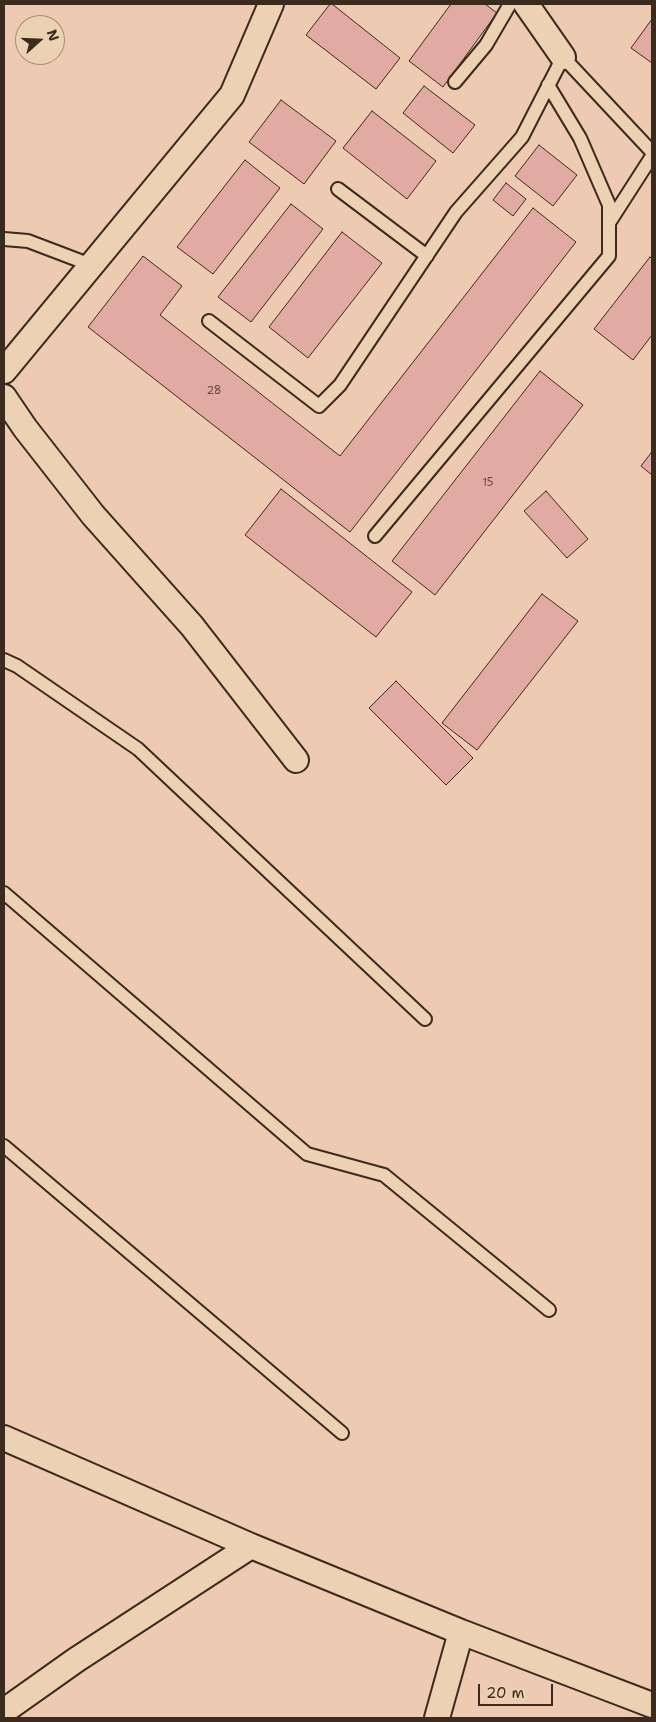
<!DOCTYPE html>
<style>
body{margin:0}
#map{position:relative;width:656px;height:1722px;overflow:hidden;background:#eecab3;font-family:"Shantell Sans",sans-serif}
canvas{display:block}
.frame{position:absolute;inset:0;border:5px solid #3b2a1e;pointer-events:none}
.north{position:absolute;left:15px;top:15px;width:50px;height:50px;box-sizing:border-box;background:#ecd1b3;border:1px solid #a58e77;border-radius:50%;rotate:70deg;font-size:14px;font-weight:700;line-height:20px;text-align:center;color:#3b2a1e}
.north::after{content:'';display:block;margin:auto;width:18px;height:22px;background:#3b2a1e;clip-path:polygon(50% 0,100% 100%,50% 72%,0 100%)}
.scale{position:absolute;left:478px;top:1684px;width:75px;height:22px;box-sizing:border-box;border:2px solid #3b2a1e;border-top:0;padding-left:6px;font-size:15px;line-height:18px;white-space:nowrap;color:#3b2a1e;-webkit-text-stroke:4px #ecd1b3;paint-order:stroke}
</style>
<div id="map">
<canvas width="656" height="1722"></canvas>
<div class="frame"></div>
<div class="north">N</div>
<div class="scale">20 m</div>
</div>
<script>
const ctx = document.querySelector('canvas').getContext('2d');
ctx.lineJoin = 'round';
function fillPath(path, color) { ctx.fillStyle = color; ctx.fill(path, 'evenodd'); }
const shape = rows => new Path2D(rows.map(r => 'M' + r).join(''));
function trace(path, color, width, dash) { ctx.strokeStyle = color; ctx.lineWidth = width; ctx.lineCap = dash ? 'butt' : 'round'; ctx.setLineDash(dash || []); ctx.stroke(path); }
function label(font, color, halo, rows, align = 'center') {
  ctx.font = font + ' "Shantell Sans",sans-serif'; ctx.lineWidth = 4; ctx.setLineDash([]); ctx.textBaseline = 'middle'; ctx.strokeStyle = halo; ctx.fillStyle = color; for (const [text, x, y, turn = 0] of rows) {
    ctx.save(); ctx.translate(x, y); ctx.rotate((+turn || 0) * Math.PI / 180); ctx.textAlign = isNaN(turn) ? turn : align; if (halo) ctx.strokeText(text, 0, 0); ctx.fillText(text, 0, 0); ctx.restore();
  }
}
const building = shape([
 [330,4,332,4,400,58,376,89,306,35,330,4],
 [451,4,485,4,497,13,443,87,409,61,451,4],
 [652,19,652,63,631,48,652,19],
 [424,86,475,125,453,153,403,113,424,86],
 [281,100,336,141,304,184,249,142,281,100],
 [372,111,436,161,407,199,343,148,372,111],
 [539,145,577,175,553,206,515,176,539,145],
 [245,160,280,188,213,274,177,247,245,160],
 [506,183,526,199,513,216,493,200,506,183],
 [291,204,323,229,251,322,218,297,291,204],
 [533,208,576,242,350,532,88,327,143,256,182,286,160,315,340,456,533,208],
 [342,232,382,263,308,358,269,327,342,232],
 [650,257,652,259,652,335,633,360,594,329,650,257],
 [540,371,583,405,435,595,392,561,540,371],
 [651,453,652,454,652,475,641,466,651,453],
 [281,489,412,592,376,637,245,535,281,489],
 [546,491,588,539,567,558,524,511,546,491],
 [542,594,578,621,477,750,442,723,542,594],
 [396,681,473,758,446,785,369,708,396,681]
]);
fillPath(building, '#e1aaa3');
trace(building, '#3b2a1e', 1);
const service = shape([
 [455,82,486,45,510,4],
 [338,189,427,256],
 [609,223,652,156],
 [4,239,28,241,91,265],
 [209,321,319,406,340,385,456,212,522,137,563,57,652,152],
 [375,536,609,256,609,205,580,138,548,85],
 [4,660,17,666,138,749,425,1019],
 [4,893,307,1154,384,1175,549,1310],
 [4,1146,342,1433]
]);
const minor = shape([
 [526,4,563,57],
 [4,371,232,95,271,4],
 [4,397,25,428,93,515,192,626,296,760],
 [4,1438,251,1546],
 [4,1711,76,1660,251,1546,461,1632,652,1705],
 [437,1718,461,1632]
]);
trace(service, '#3b2a1e', 16);
trace(minor, '#3b2a1e', 28);
trace(service, '#ecd1b3', 12);
trace(minor, '#ecd1b3', 24);
label('11px', '#644a3f', null, [
 ["28",214,391],
 ["15",488,483]
]);
</script>
